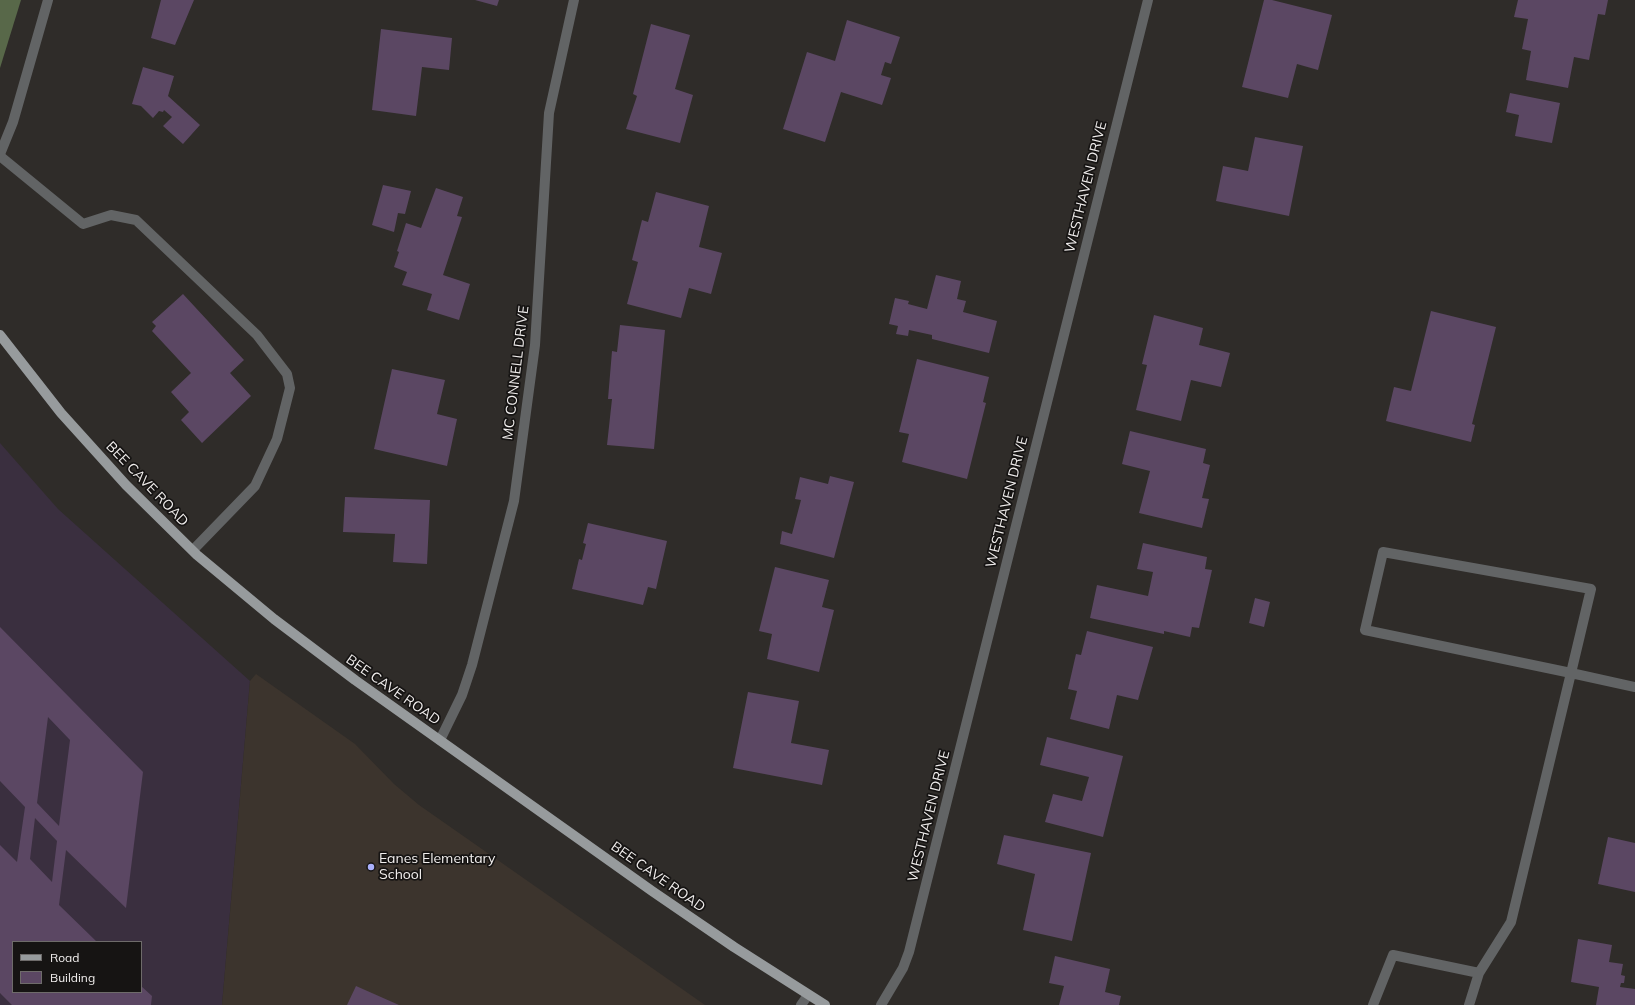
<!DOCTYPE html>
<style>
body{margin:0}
#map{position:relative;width:1635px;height:1005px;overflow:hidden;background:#2f2c29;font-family:Mulish,sans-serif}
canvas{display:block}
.legend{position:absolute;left:12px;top:941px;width:130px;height:52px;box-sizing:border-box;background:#161413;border:1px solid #6e6b6a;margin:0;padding:5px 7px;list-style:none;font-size:12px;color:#f1eeed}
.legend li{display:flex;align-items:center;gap:8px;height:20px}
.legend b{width:20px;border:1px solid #6e6b6a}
</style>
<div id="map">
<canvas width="1635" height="1005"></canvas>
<ul class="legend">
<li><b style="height:5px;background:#979b9d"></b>Road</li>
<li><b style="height:11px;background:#5b4763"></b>Building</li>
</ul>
</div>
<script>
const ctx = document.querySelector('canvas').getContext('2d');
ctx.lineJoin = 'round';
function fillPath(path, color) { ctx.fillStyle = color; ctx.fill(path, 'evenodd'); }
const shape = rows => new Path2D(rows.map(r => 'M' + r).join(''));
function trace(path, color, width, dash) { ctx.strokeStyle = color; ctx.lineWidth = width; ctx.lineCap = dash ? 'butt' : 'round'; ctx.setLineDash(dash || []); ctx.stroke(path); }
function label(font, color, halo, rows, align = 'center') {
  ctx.font = font + ' Mulish,sans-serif'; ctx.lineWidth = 3.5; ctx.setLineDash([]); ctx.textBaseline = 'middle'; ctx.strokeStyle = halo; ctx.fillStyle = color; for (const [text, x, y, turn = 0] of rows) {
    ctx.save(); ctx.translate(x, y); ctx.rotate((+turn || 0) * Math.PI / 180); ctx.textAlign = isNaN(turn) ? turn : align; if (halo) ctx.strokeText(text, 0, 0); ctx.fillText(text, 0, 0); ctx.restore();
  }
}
fillPath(shape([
 [0,443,58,509,250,681,222,1005,0,1005],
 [13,942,141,942,141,992,13,992]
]), '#3a2f3f');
fillPath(shape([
 [256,674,355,744,394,784,419,805,705,1005,222,1005,250,681]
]), '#3c342d');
fillPath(shape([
 [0,0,21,0,0,68]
]), '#586849');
fillPath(shape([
 [161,0,194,0,175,45,151,38],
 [475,0,499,0,497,6],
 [1264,0,1272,0,1332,15,1318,70,1297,64,1288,98,1242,87],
 [1518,0,1608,0,1605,15,1598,14,1589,60,1574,57,1568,88,1526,80,1531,51,1522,49,1528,19,1514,17],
 [847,20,900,37,891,64,885,62,881,75,891,78,882,105,841,92,825,142,783,129,807,52,835,61],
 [651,24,690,35,675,89,693,95,680,143,626,129,637,96,633,94],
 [381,29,452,38,449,70,422,67,416,116,372,110],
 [143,67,174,76,168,96,200,125,183,144,163,126,172,117,164,110,163,112,159,111,153,118,141,106,132,104],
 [1510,93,1560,103,1552,143,1515,136,1519,115,1506,112],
 [1255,137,1303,146,1289,216,1216,201,1223,166,1248,171],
 [383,185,411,191,405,214,398,213,394,232,372,225],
 [436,188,463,197,457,216,462,217,443,275,470,284,459,320,427,310,432,294,402,285,407,272,394,267,399,252,397,251,406,223,421,228],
 [656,192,709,206,699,247,722,253,711,294,689,288,681,318,627,304,638,262,632,260,642,220,648,222],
 [936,275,961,281,957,299,966,301,963,312,997,321,989,353,932,339,932,335,909,330,908,336,896,334,898,326,889,324,895,298,909,301,908,304,927,309],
 [183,294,244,360,230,373,251,396,202,443,181,420,189,412,171,392,191,373,152,331,156,326,152,322],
 [1431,311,1496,327,1472,424,1475,425,1471,442,1386,421,1394,387,1411,391],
 [1154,315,1203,328,1199,345,1230,353,1221,387,1191,380,1181,421,1136,410,1147,365,1142,364],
 [620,325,665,330,654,449,607,445,612,399,608,399,612,351,617,352],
 [917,359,989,377,983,402,986,403,967,479,902,462,909,434,899,432],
 [392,369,445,380,437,414,457,419,447,466,374,449],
 [1130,431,1206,449,1203,463,1210,465,1202,498,1209,499,1202,528,1139,513,1150,471,1122,464],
 [830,476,854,482,834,558,780,544,782,531,792,534,801,500,795,499,800,477,828,484],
 [345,497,430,500,427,564,393,562,395,534,343,532],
 [588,523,667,541,656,589,648,587,643,605,572,589,579,559,582,560,586,544,583,543],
 [1143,543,1207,557,1205,569,1212,570,1199,628,1192,627,1190,637,1164,631,1164,634,1090,618,1097,585,1148,596,1153,572,1137,569],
 [775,567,829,580,822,607,834,610,819,672,767,659,772,634,759,631],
 [1255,598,1270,602,1264,627,1249,623],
 [0,627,143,772,126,908,66,850,59,905,97,942,13,942,13,992,141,992,141,986,152,996,151,1005,12,1005,0,993,0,845,17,862,25,807,0,781],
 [48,717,70,740,59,826,37,803],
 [35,818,57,841,52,882,30,859],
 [1087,631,1153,647,1138,700,1117,695,1109,729,1070,719,1077,691,1068,689,1076,654,1081,655],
 [748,692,799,701,791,743,829,750,822,785,733,768],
 [1047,737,1123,756,1103,837,1045,822,1053,794,1082,801,1089,777,1040,765],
 [1004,835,1091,853,1072,941,1023,930,1035,874,997,864],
 [1608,837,1635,843,1635,892,1598,884],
 [1578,939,1612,945,1609,962,1623,964,1621,975,1625,976,1624,983,1621,983,1620,987,1635,989,1635,1005,1596,1005,1599,987,1571,982],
 [1055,956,1110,969,1105,992,1121,996,1119,1005,1059,1005,1064,986,1049,983],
 [356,986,399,1005,347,1005]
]), '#5b4763');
trace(shape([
 [0,156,83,224,111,215,136,220,257,335,287,374,290,388,277,439,255,486,193,550],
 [1383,552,1591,589,1571,673,1365,630,1383,552],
 [1479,973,1511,922,1571,673,1635,687],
 [801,1005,808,995],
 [1373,1005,1393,955,1479,973,1469,1005]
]), '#626465', 10);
trace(shape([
 [0,154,13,122,48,0],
 [440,740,462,695,472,665,514,501,535,345,549,113,574,0],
 [881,1005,903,968,909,952,1148,0]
]), '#626465', 10);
trace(shape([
 [0,335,61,413,126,485,197,555,274,619,355,680,652,891,734,947,825,1005]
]), '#979b9d', 10);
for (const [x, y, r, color] of [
 [371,867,4,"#aab0fb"]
]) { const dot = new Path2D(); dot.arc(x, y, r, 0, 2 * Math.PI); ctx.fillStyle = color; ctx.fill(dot); trace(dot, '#161413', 1.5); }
label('14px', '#f1eeed', '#161413', [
 ["WESTHAVEN DRIVE",1086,187,-76],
 ["MC CONNELL DRIVE",516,373,-83],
 ["BEE CAVE ROAD",147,484,46],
 ["WESTHAVEN DRIVE",1007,502,-76],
 ["BEE CAVE ROAD",393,690,35],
 ["WESTHAVEN DRIVE",929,816,-76],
 ["BEE CAVE ROAD",658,877,35]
]);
label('14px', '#f1eeed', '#161413', [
 ["Eanes Elementary",379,859],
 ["School",379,875]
], 'left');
</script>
